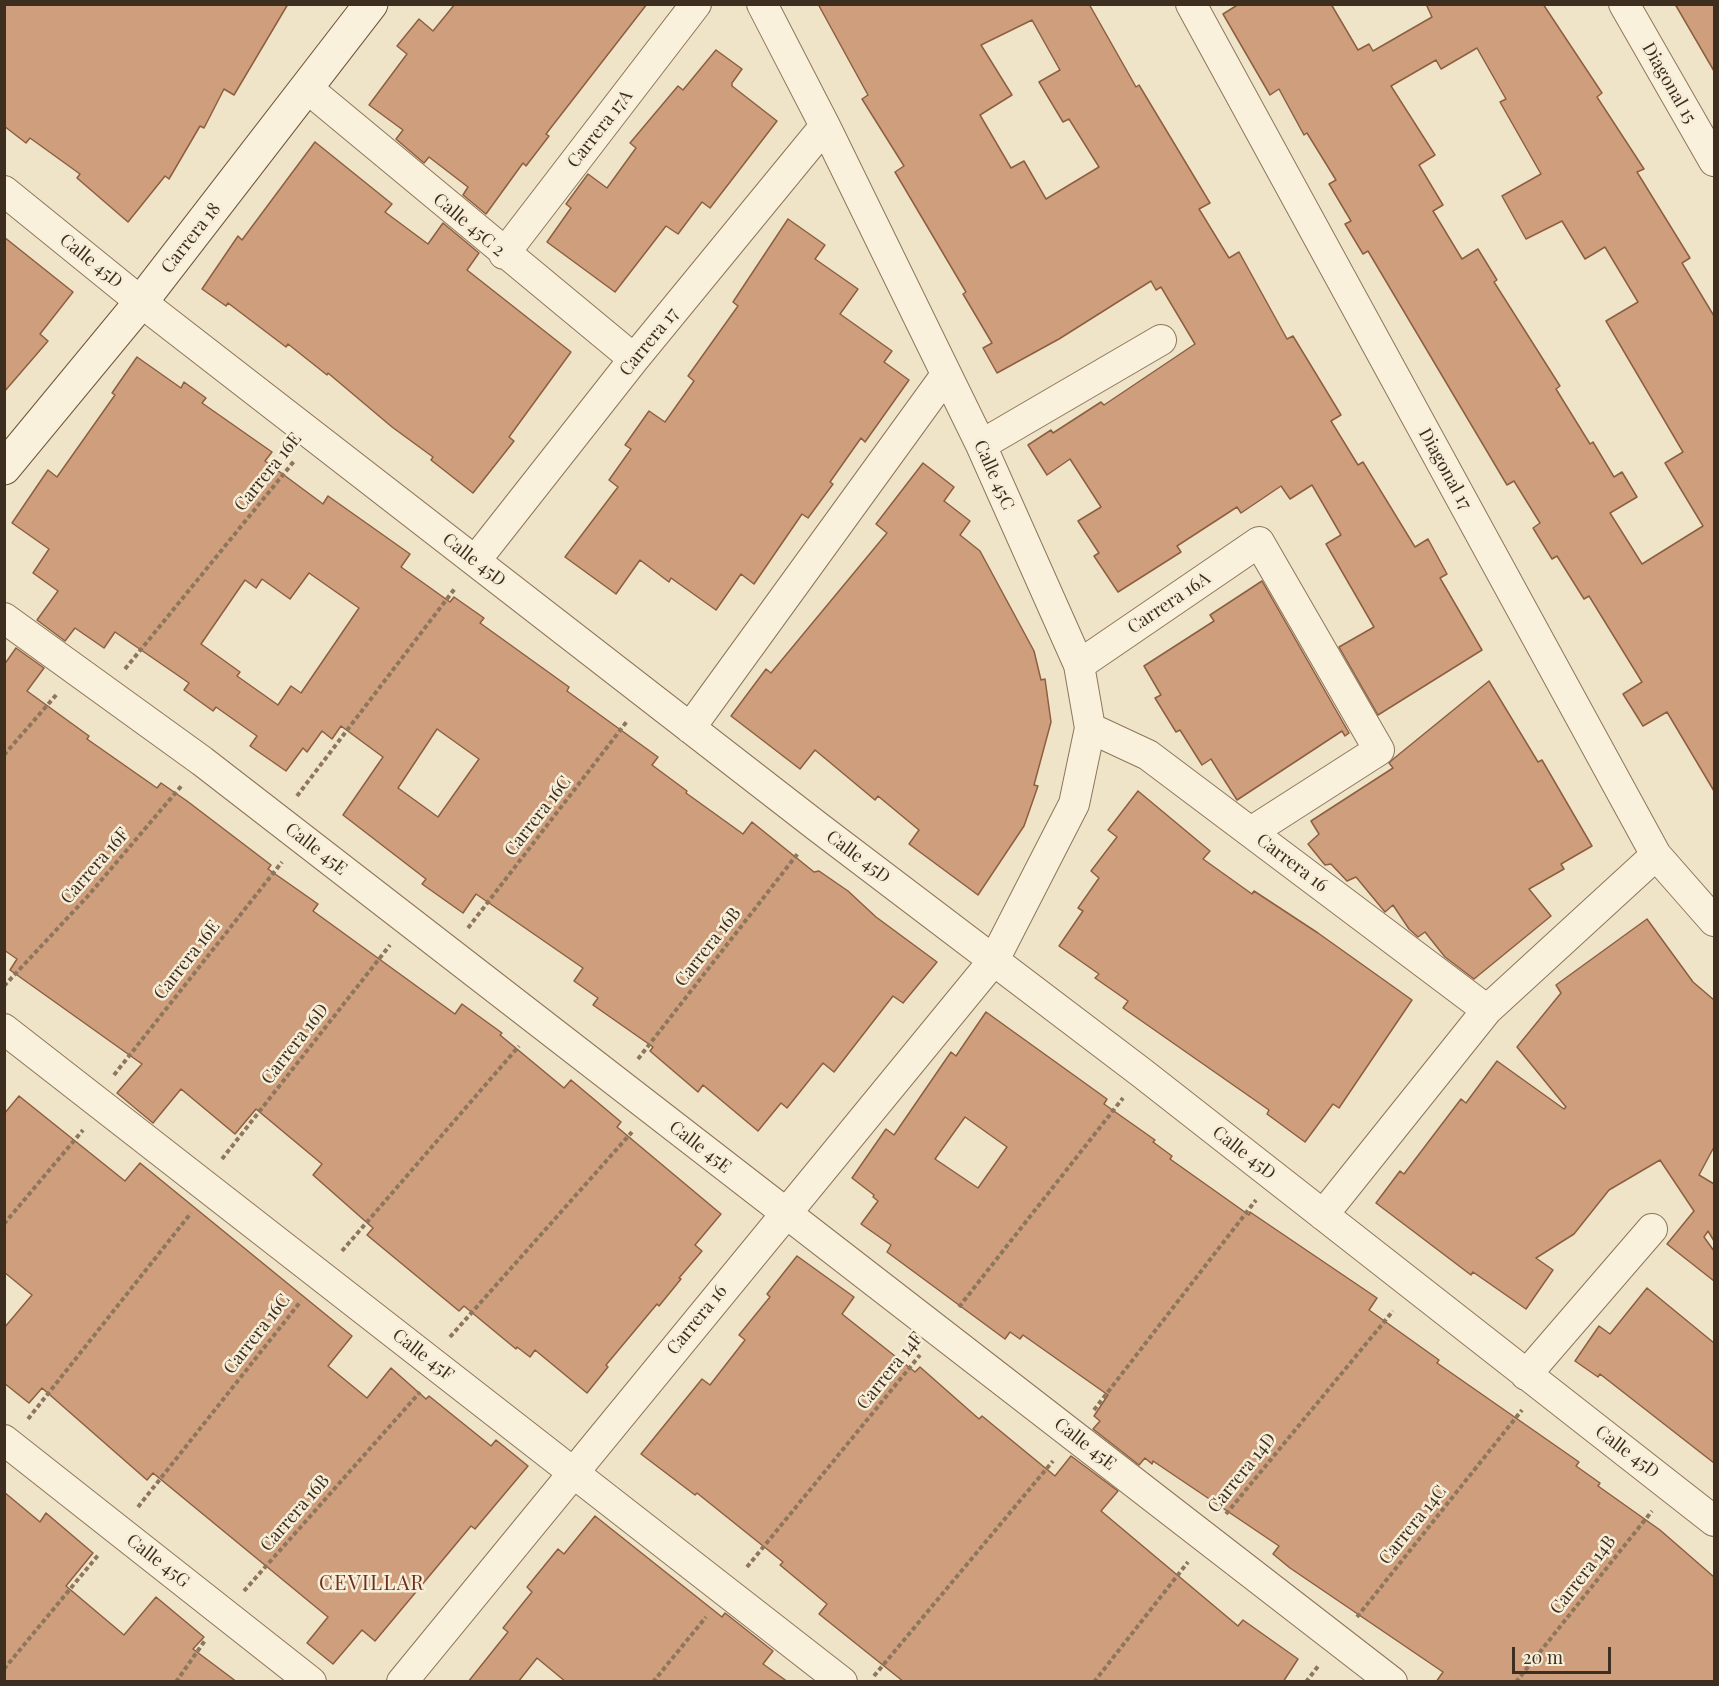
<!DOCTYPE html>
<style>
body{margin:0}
#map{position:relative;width:1719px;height:1686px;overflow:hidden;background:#f0e4c8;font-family:"Playfair Display",serif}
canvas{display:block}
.frame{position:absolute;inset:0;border:6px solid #3d2e20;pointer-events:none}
.scale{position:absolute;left:1512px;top:1647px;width:99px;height:27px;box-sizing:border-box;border:3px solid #3d2e20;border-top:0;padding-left:8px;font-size:18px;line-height:21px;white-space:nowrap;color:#3d2e20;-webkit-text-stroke:4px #f7eed8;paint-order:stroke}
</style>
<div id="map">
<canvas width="1719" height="1686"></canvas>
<div class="frame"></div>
<div class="scale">20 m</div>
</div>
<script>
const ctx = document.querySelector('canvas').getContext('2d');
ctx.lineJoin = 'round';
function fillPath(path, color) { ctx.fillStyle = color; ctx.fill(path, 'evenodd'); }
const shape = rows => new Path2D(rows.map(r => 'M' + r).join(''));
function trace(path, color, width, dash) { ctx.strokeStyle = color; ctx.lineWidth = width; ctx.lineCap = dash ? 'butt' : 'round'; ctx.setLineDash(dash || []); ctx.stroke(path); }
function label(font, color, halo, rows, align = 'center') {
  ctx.font = font + ' "Playfair Display",serif'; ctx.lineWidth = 5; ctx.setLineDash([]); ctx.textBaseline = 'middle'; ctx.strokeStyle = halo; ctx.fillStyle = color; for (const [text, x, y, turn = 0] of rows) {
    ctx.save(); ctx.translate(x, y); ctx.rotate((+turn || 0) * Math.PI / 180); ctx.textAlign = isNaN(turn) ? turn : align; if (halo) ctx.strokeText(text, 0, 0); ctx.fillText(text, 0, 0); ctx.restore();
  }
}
const building = shape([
 [4,4,288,4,234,95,224,89,204,128,200,126,169,179,165,176,128,222,77,178,80,174,30,138,26,143,4,126,4,4],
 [455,4,647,4,546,134,549,136,526,166,523,163,486,214,463,195,468,187,429,157,424,163,396,139,403,130,369,105,407,54,397,46,419,19,433,31,455,4],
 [818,4,1089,4,1136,87,1139,85,1210,203,1199,209,1229,258,1239,252,1287,339,1293,336,1341,415,1331,421,1358,465,1363,462,1415,547,1428,539,1447,574,1440,578,1482,650,1378,715,1339,647,1374,627,1326,544,1341,535,1312,485,1290,499,1281,486,1241,513,1237,507,1177,546,1181,552,1118,592,1094,556,1099,553,1078,521,1101,507,1070,459,1047,475,1028,445,1051,430,1053,433,1101,402,1104,405,1195,344,1161,287,1156,290,1151,281,1059,339,997,373,983,348,992,343,963,294,966,292,895,172,904,166,862,99,868,95,818,4],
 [1032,20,1060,70,1039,82,1063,122,1069,119,1099,167,1046,199,1024,161,1011,168,980,115,1012,95,981,45,1032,20],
 [1239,4,1331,4,1358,50,1369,44,1373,51,1432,17,1426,4,1543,4,1602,93,1597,97,1644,169,1637,172,1690,258,1682,263,1714,316,1714,791,1667,712,1643,726,1623,694,1642,682,1589,596,1584,599,1557,556,1552,559,1533,528,1540,523,1514,481,1507,485,1368,251,1363,254,1345,224,1351,221,1329,184,1336,180,1307,133,1304,135,1279,89,1270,95,1223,14,1239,4],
 [1477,48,1506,99,1500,102,1541,174,1502,196,1526,239,1562,221,1585,259,1605,247,1638,302,1606,321,1683,452,1665,463,1703,526,1642,564,1610,513,1637,497,1622,472,1614,477,1593,442,1590,444,1556,389,1560,386,1494,282,1497,280,1478,249,1462,259,1433,211,1443,205,1419,165,1435,155,1391,86,1436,60,1441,69,1477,48],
 [1675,4,1714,4,1714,71,1675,4],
 [716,50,742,69,732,83,732,86,777,121,710,208,702,202,678,234,666,226,615,292,547,242,571,208,566,204,588,174,607,188,636,148,630,143,678,86,683,90,716,50],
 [315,142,392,204,385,212,428,244,443,223,479,253,467,270,571,352,509,437,514,441,473,493,431,460,433,457,392,427,328,373,327,375,288,344,286,347,228,303,226,306,202,289,238,236,242,240,315,142],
 [788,219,825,245,815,259,858,289,840,314,892,351,884,362,909,380,865,442,861,438,830,482,833,484,808,518,802,514,754,584,741,574,716,610,671,578,669,582,640,560,616,594,565,557,618,487,609,480,631,449,625,445,649,411,665,422,694,381,688,376,738,306,733,302,788,219],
 [4,237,73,292,40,334,48,341,4,392,4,237],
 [137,357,181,388,184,382,206,398,202,403,272,452,265,461,323,504,328,496,410,554,401,567,450,602,454,597,484,618,480,623,569,687,567,691,658,757,652,765,687,791,686,793,743,834,752,822,814,872,819,871,848,891,876,917,937,962,903,1003,893,996,834,1072,823,1063,787,1108,781,1103,758,1131,703,1085,698,1092,650,1051,653,1047,593,1005,598,998,574,981,583,968,476,894,463,913,422,884,426,879,343,815,383,757,341,726,332,739,322,731,307,752,303,748,286,771,250,746,257,736,216,707,213,711,184,690,189,683,115,632,104,648,75,628,65,641,37,620,58,591,33,573,49,549,12,523,48,470,57,477,115,395,112,393,137,357],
 [309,573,359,608,301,693,291,686,278,705,237,676,240,672,201,644,245,580,256,588,262,579,290,599,309,573],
 [437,729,479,759,438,817,398,788,437,729],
 [923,463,954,487,944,501,970,521,960,535,980,551,1034,651,1041,680,1045,679,1051,722,1034,785,1038,786,1024,826,978,895,909,844,919,830,878,796,875,800,815,750,800,769,731,716,766,669,771,673,887,533,876,524,923,463],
 [1262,581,1349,733,1345,736,1342,731,1237,800,1211,759,1202,765,1180,730,1176,732,1155,698,1161,695,1144,666,1214,621,1210,615,1262,581],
 [16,648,44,668,27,691,89,736,87,739,157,788,161,783,187,801,271,865,268,869,318,904,313,911,455,1014,462,1004,502,1033,500,1035,564,1088,571,1080,621,1122,617,1127,721,1214,695,1245,702,1251,679,1278,681,1279,659,1306,657,1304,606,1365,608,1367,587,1393,535,1350,530,1357,517,1347,516,1349,464,1306,459,1311,367,1235,373,1228,313,1175,322,1164,256,1109,235,1134,181,1089,153,1123,117,1093,142,1064,10,970,17,959,4,950,4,665,16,648],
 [1489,681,1538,762,1542,760,1592,846,1561,864,1564,869,1529,889,1551,916,1474,979,1445,957,1425,932,1418,937,1409,929,1393,905,1385,912,1356,877,1347,881,1331,864,1325,865,1308,844,1319,834,1311,821,1393,768,1389,763,1392,760,1489,681],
 [1138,791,1210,851,1203,859,1252,894,1254,891,1318,933,1412,1000,1339,1108,1333,1104,1305,1142,1267,1114,1269,1110,1123,1008,1128,1001,1095,978,1099,974,1059,946,1083,911,1078,908,1099,878,1091,871,1117,837,1108,830,1138,791],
 [1647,919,1693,982,1714,1000,1714,1147,1699,1175,1714,1184,1714,1241,1708,1231,1704,1237,1714,1251,1714,1281,1667,1244,1694,1211,1660,1160,1609,1190,1574,1234,1536,1258,1553,1270,1526,1309,1473,1272,1471,1275,1376,1203,1400,1171,1404,1174,1461,1099,1466,1103,1497,1061,1564,1109,1566,1107,1517,1047,1561,993,1556,985,1647,919],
 [986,1012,1107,1099,1104,1104,1155,1140,1153,1142,1172,1156,1170,1159,1249,1215,1250,1212,1377,1298,1369,1310,1439,1360,1437,1363,1579,1462,1576,1466,1600,1483,1598,1486,1660,1530,1714,1577,1714,1682,1436,1682,1443,1672,1290,1568,1273,1554,1279,1546,1153,1461,1152,1464,1145,1458,1139,1465,1093,1429,1100,1421,1094,1416,1108,1395,1023,1335,1020,1339,1010,1332,1005,1339,887,1252,891,1245,861,1224,878,1201,873,1197,874,1195,852,1178,886,1129,894,1135,951,1052,956,1056,986,1012],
 [965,1117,1007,1147,978,1188,935,1159,965,1117],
 [19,1096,125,1181,140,1163,352,1336,328,1366,367,1398,391,1368,426,1399,429,1396,491,1446,496,1440,528,1466,475,1529,471,1526,375,1641,362,1630,333,1664,307,1643,328,1617,153,1473,147,1480,42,1388,29,1403,4,1383,4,1328,32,1295,4,1272,4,1114,19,1096],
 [797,1256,854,1297,842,1314,915,1372,920,1367,979,1419,982,1416,1055,1476,1071,1456,1118,1491,1101,1511,1238,1626,1243,1620,1298,1659,1283,1682,904,1682,819,1614,827,1604,780,1565,783,1562,697,1493,695,1495,641,1454,702,1379,710,1385,745,1340,739,1335,770,1297,767,1294,797,1256],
 [1647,1288,1714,1343,1714,1463,1600,1374,1598,1377,1575,1361,1599,1326,1610,1334,1647,1288],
 [4,1492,40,1522,46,1513,93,1553,66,1586,124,1635,156,1597,204,1637,193,1649,237,1682,4,1682,4,1492],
 [595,1516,722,1617,725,1613,773,1651,763,1664,788,1682,566,1682,537,1658,518,1682,468,1682,508,1632,503,1628,532,1592,527,1587,558,1549,564,1554,595,1516]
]);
fillPath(building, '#cf9f7d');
trace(building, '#8d5f41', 1.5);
const street = shape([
 [1191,4,1656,855,1714,921],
 [1624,4,1714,161],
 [307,88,634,359],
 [4,191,141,302,818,827,1142,1073,1714,1521],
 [504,254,696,4],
 [981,445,1161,340],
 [475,561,634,359,825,126],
 [4,618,202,761,1392,1682],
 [1079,665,1259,542,1379,750,1251,832],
 [690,728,946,375],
 [1090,728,1148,755,1487,1010],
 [4,1029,842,1682],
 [1323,1215,1487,1010,1656,855],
 [1526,1375,1652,1229],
 [4,1440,311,1682],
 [402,1682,994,960,1074,804,1090,728,1079,665,981,445,825,126,762,4]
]);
const secondary = shape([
 [4,468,141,302,371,4]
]);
trace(street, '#8d765c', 32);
trace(secondary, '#6f573f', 35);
trace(shape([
 [125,669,295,460],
 [4,755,57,694],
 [297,796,456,587],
 [468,928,628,720],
 [4,986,87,897,183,784],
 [638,1059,799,852],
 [114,1075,282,862],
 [222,1159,390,945],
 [4,1224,83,1130],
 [342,1251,519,1046],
 [959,1307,1123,1098],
 [450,1337,632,1132],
 [1094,1410,1256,1200],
 [28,1419,191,1213],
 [138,1507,301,1301],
 [1226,1514,1393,1311],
 [747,1567,920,1355],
 [244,1591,420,1392],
 [1357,1617,1522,1410],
 [4,1669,99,1554],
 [874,1676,1053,1461],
 [176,1682,206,1639],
 [653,1682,706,1617],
 [1094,1682,1188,1562],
 [1306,1682,1319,1665],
 [1516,1682,1652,1511]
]), '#8d765c', 4, [4.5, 3]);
trace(street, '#faf1dc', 30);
trace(secondary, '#faf1dc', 33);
label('18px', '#3d2e20', '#f7eed8', [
 ["Diagonal 15",1669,83,60],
 ["Carrera 17A",600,129,-52],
 ["Calle 45C 2",469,225,40],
 ["Carrera 18",191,238,-52],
 ["Calle 45D",91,261,39],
 ["Carrera 17",649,342,-51],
 ["Diagonal 17",1445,469,61],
 ["Carrera 16E",268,472,-51],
 ["Calle 45C",994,475,66],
 ["Calle 45D",474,560,38],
 ["Carrera 16A",1169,603,-34],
 ["Carrera 16C",538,816,-52],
 ["Calle 45E",316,849,38],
 ["Calle 45D",858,857,37],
 ["Carrera 16",1292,863,37],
 ["Carrera 16F",95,866,-49],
 ["Carrera 16B",708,947,-52],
 ["Carrera 16E",187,960,-52],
 ["Carrera 16D",295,1044,-52],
 ["Calle 45E",700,1147,38],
 ["Calle 45D",1244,1153,38],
 ["Carrera 16",697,1320,-51],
 ["Carrera 16C",257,1334,-52],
 ["Calle 45F",423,1355,38],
 ["Carrera 14F",890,1371,-51],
 ["Calle 45E",1085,1444,38],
 ["Calle 45D",1627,1452,37],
 ["Carrera 14D",1242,1473,-51],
 ["Carrera 16B",295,1513,-49],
 ["Carrera 14C",1413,1525,-51],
 ["Calle 45G",158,1561,38],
 ["Carrera 14B",1583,1575,-52]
]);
ctx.letterSpacing = '1.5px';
label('20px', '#6b2e1e', '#f7eed8', [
 ["CEVILLAR",372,1584]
]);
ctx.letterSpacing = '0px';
</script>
